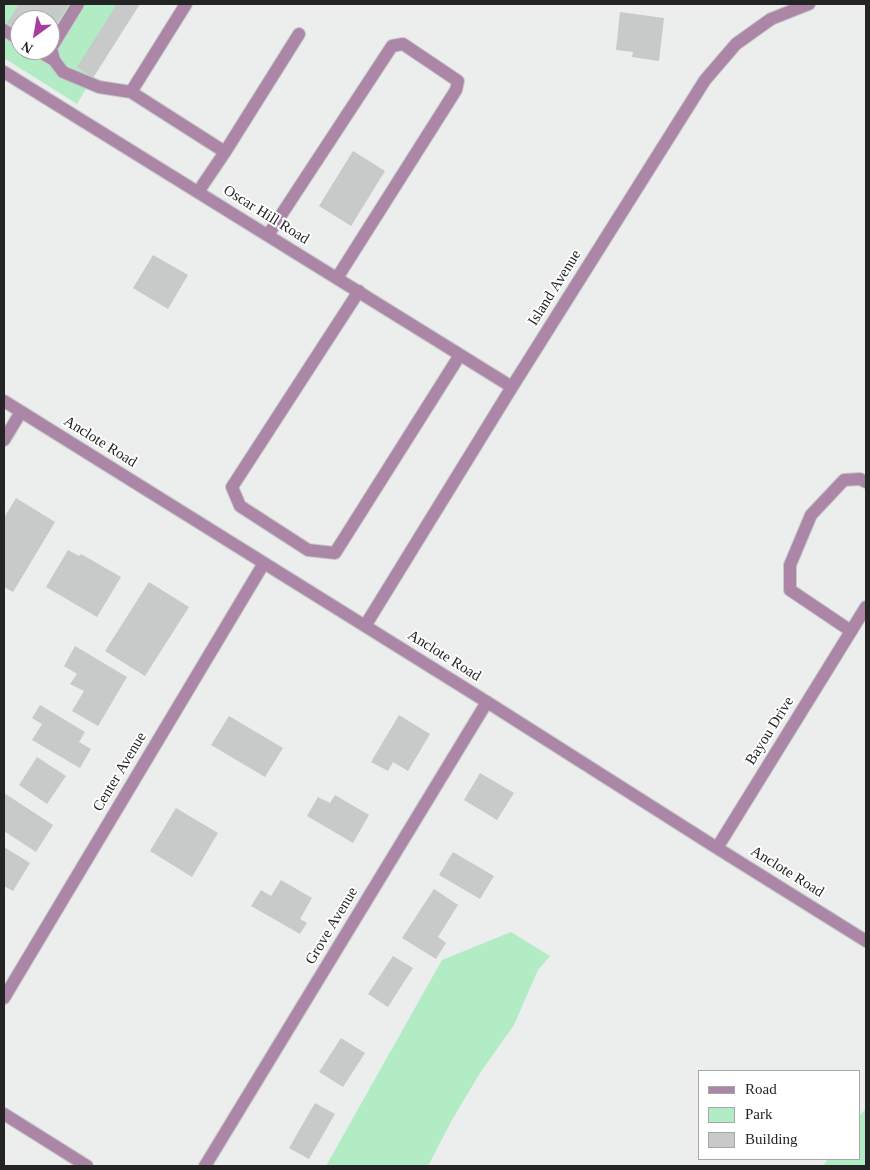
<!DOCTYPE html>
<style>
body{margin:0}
#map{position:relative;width:870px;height:1170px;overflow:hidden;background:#ebeeec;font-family:"Times New Roman",serif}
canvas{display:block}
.frame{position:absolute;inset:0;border:5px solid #232423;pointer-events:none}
.legend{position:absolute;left:698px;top:1070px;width:162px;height:90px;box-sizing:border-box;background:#fff;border:1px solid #a7a7a7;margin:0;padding:6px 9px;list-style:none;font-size:15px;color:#232423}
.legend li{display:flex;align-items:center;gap:10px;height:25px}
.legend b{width:25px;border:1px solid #a7a7a7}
.north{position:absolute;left:10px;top:10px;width:50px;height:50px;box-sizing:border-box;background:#fff;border:1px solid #a7a7a7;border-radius:50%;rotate:212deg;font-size:14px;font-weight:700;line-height:20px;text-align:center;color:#232423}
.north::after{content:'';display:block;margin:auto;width:18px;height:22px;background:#a93d9e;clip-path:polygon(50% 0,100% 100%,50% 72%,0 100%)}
</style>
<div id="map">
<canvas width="870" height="1170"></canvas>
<div class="frame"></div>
<ul class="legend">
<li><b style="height:6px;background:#ac86a6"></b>Road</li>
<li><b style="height:14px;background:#b1ecc4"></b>Park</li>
<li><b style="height:14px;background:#c7cac8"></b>Building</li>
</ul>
<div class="north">N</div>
</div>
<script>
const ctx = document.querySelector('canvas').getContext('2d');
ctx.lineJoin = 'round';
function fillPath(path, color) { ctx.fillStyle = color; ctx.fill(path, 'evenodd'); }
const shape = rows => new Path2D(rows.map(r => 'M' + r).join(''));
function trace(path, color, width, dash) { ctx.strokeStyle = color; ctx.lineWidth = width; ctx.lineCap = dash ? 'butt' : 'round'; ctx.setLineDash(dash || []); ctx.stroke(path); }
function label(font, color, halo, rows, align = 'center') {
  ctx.font = font + ' "Times New Roman",serif'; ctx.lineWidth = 4; ctx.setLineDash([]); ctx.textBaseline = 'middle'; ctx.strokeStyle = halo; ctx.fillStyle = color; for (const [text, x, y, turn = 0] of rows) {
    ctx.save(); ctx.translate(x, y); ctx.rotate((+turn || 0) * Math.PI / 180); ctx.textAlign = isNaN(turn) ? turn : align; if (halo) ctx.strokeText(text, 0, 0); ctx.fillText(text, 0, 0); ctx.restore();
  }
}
fillPath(shape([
 [4,4,136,4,77,104,4,58],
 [20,20,50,20,50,50,20,50],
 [511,932,550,956,538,970,514,1025,480,1073,452,1120,428,1166,326,1166,442,960],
 [866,1108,866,1166,823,1166,828,1159,859,1159,859,1117]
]), '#b1ecc4');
fillPath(shape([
 [19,4,69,4,50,34,50,20,20,20,20,31,7,23],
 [117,4,140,4,93,78,77,67],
 [620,12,664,18,659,61,632,57,633,52,616,50],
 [353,151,385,171,351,226,319,206],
 [153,255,188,275,168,309,133,288],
 [16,498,55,522,13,592,4,587,4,518],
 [68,550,79,556,81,554,121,577,97,617,46,587],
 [149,582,189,607,145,676,105,651],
 [75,646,127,677,98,726,72,711,84,691,70,684,77,674,64,666],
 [40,705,85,732,79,742,91,749,80,768,32,740,42,724,32,718],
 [399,715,430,734,408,771,393,762,388,771,371,762],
 [229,716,283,748,265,777,211,745],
 [37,757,66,776,47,804,19,785],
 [480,773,514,793,497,820,464,800],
 [4,793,53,825,36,852,4,831],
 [335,795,369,815,353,843,307,816,318,797,330,803],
 [176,808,218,833,192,877,150,851],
 [4,847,30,863,13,891,4,886],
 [453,852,494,876,480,899,439,875],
 [281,880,312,898,300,919,307,923,300,934,251,906,261,890,271,896],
 [434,889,458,905,438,937,446,943,436,959,402,938],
 [393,956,413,968,388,1007,368,994],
 [341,1038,365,1053,343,1087,319,1072],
 [315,1103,335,1114,309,1159,289,1148]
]), '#c7cac8');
const minor = shape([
 [78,4,51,48,54,60,63,72,99,87,131,92,225,152,198,192],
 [4,30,20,40],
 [37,50,54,60],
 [4,72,512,387],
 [131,92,186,4],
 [225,152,299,34],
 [268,235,392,46,403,44,458,81,456,90,337,278],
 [359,291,232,487,240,506,308,550,335,553,460,355],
 [4,401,487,702,717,848,866,941],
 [4,440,21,412],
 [365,626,512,387,705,80,736,44,771,19,809,4],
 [851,631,790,590,790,565,811,515,844,480,860,479,866,482],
 [717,848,866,607],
 [4,998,264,563],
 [4,1114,87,1166],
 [205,1166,487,702]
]);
trace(minor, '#c7cac8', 14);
trace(minor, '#ac86a6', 12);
label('15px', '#232423', '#fff', [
 ["Oscar Hill Road",266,215,32],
 ["Island Avenue",555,288,-58],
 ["Anclote Road",100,442,32],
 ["Anclote Road",444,656,32],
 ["Bayou Drive",770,731,-58],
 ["Center Avenue",120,772,-59],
 ["Anclote Road",787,872,32],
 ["Grove Avenue",332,926,-59]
]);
</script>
